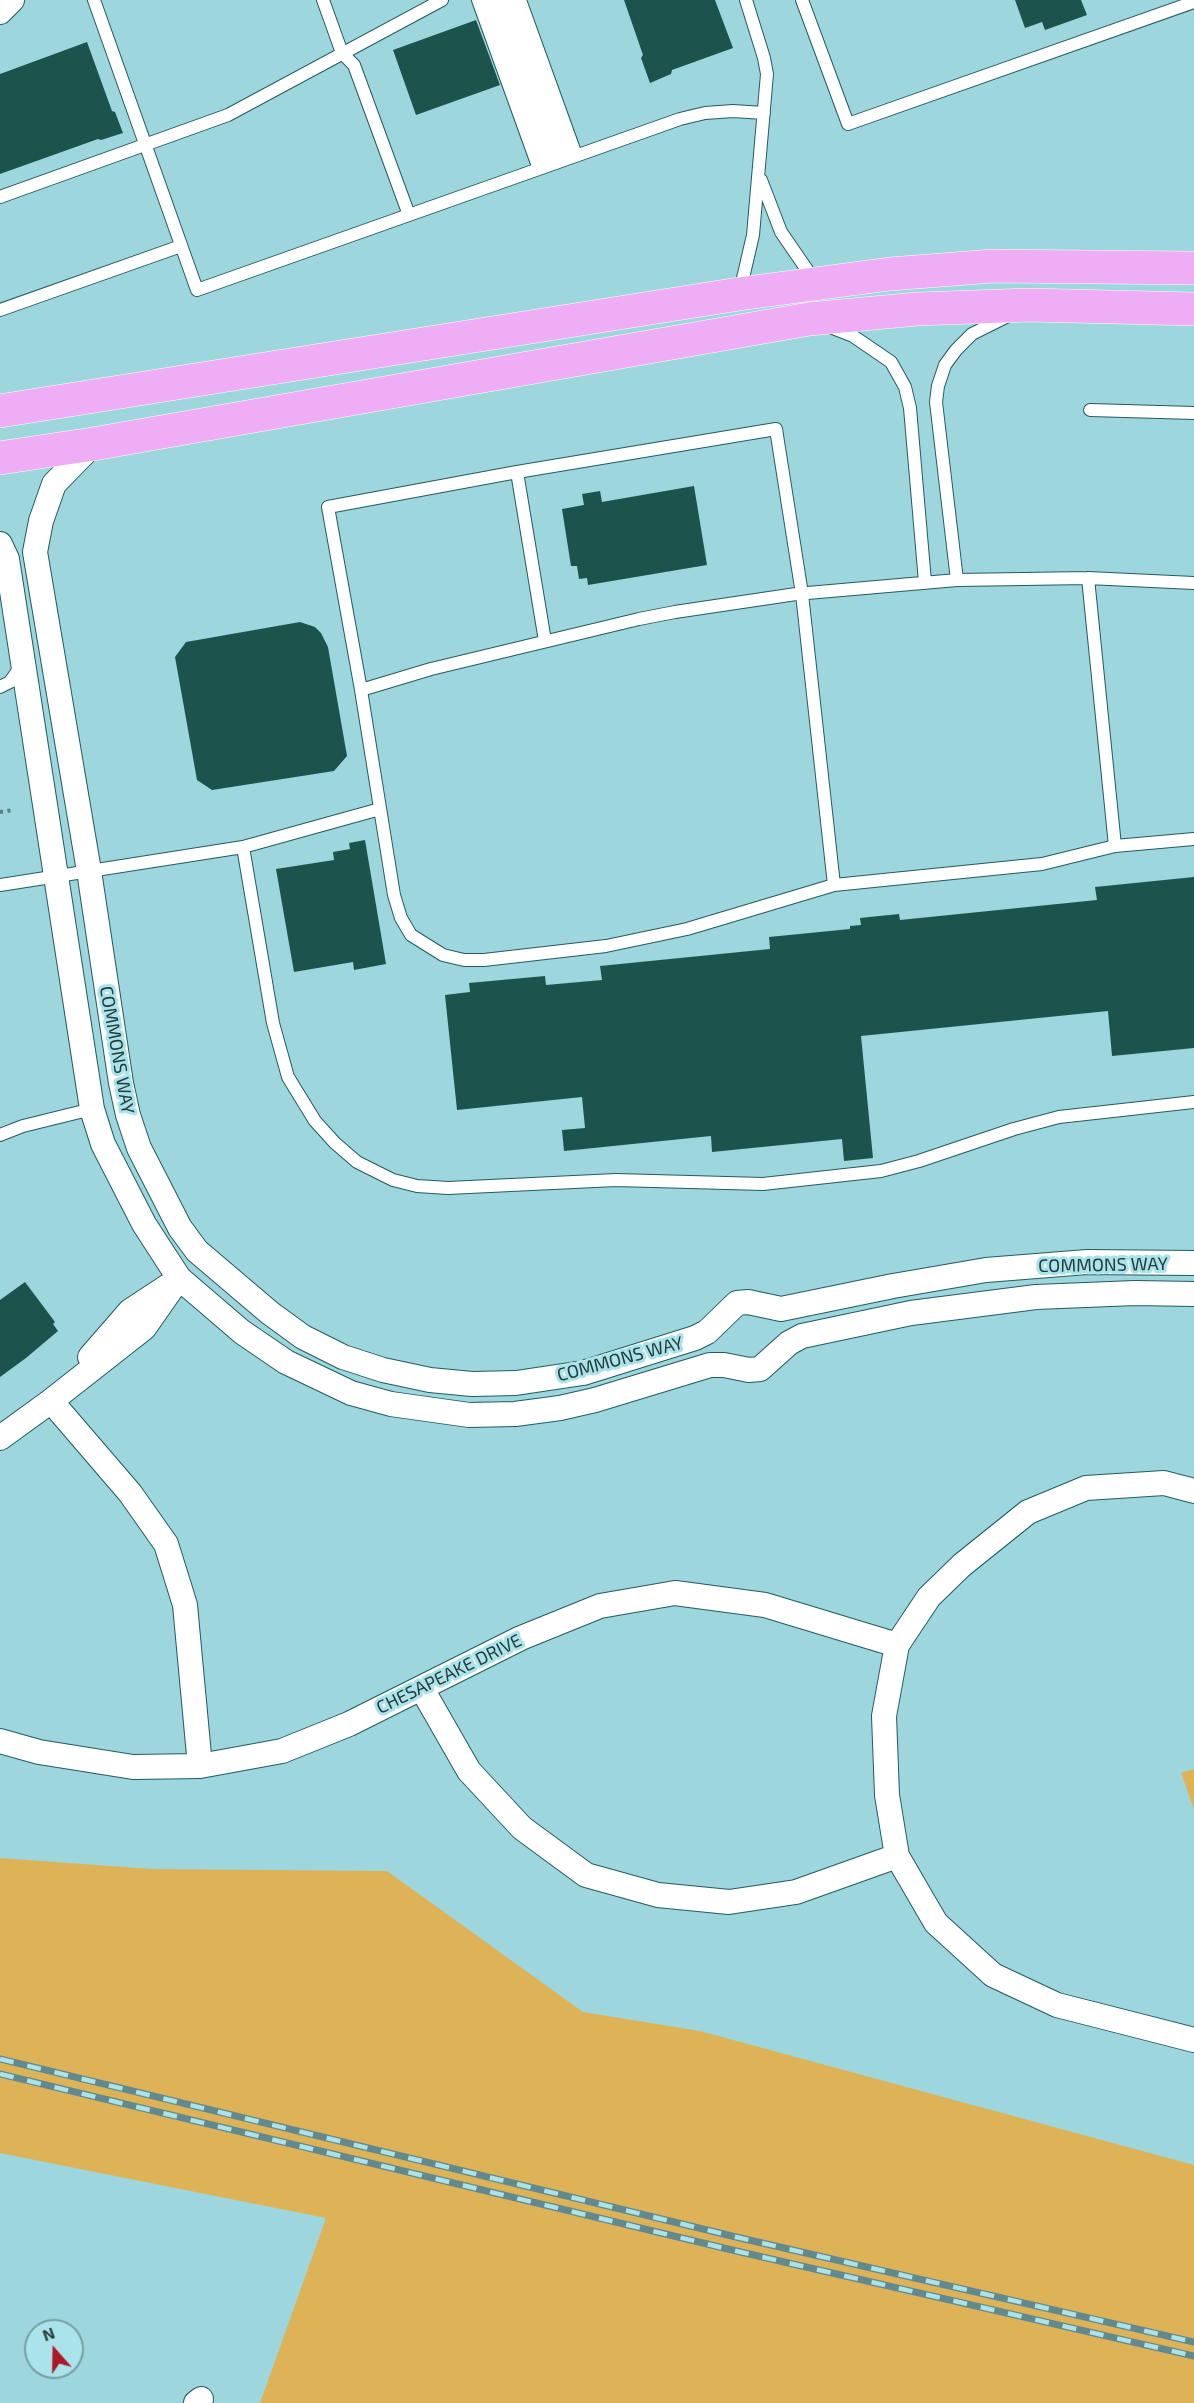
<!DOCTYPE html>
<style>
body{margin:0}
#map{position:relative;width:1194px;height:2403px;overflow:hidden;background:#9dd6dc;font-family:"Exo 2",sans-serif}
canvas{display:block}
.north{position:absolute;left:24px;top:2319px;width:60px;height:60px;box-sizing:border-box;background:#aae3e9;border:2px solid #75a0a5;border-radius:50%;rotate:340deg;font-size:16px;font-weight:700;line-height:24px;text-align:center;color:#253c3e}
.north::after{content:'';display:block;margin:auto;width:21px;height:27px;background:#ac1826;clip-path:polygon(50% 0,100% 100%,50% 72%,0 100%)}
</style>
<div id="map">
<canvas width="1194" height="2403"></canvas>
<div class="north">N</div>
</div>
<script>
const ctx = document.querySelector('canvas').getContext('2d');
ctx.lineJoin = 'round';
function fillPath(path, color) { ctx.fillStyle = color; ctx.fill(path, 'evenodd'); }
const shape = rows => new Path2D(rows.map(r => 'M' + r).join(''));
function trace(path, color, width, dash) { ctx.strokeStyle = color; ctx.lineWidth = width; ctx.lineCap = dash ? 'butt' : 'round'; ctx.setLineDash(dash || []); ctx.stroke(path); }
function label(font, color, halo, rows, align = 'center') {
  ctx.font = font + ' "Exo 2",sans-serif'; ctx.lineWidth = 6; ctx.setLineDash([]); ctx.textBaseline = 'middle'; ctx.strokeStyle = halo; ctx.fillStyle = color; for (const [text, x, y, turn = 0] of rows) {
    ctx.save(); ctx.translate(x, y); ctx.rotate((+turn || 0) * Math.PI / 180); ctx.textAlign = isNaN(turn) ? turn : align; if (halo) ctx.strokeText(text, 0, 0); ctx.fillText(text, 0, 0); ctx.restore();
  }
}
fillPath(shape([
 [1194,1769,1194,1809,1181,1773],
 [0,1858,151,1869,387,1871,583,2012,700,2031,1194,2165,1194,2403,260,2403,326,2218,0,2153]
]), '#deb358');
fillPath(shape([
 [624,0,715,0,733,48,672,70,671,74,650,83,641,58,643,55],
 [1015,0,1081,0,1087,15,1045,30,1042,22,1025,28],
 [476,20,500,85,416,115,393,50],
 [87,42,112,111,115,112,123,133,101,140,98,139,0,174,0,74],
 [694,486,707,565,588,585,587,578,579,579,577,566,571,566,562,509,584,505,582,494,600,491,602,502],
 [300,622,315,627,321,633,328,647,347,756,334,771,212,790,197,780,175,657,186,642],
 [365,840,386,964,354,970,353,962,294,972,276,869,334,860,333,852,350,849,349,843],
 [1194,877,1194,1048,1112,1056,1108,1011,861,1036,873,1158,844,1161,842,1139,712,1152,711,1136,564,1151,562,1130,585,1128,582,1097,457,1110,445,995,470,992,469,983,545,976,546,985,602,980,600,966,770,949,769,937,850,929,850,926,861,925,860,918,899,914,900,920,1097,900,1095,887],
 [25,1282,55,1322,53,1324,58,1331,26,1358,0,1377,0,1300]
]), '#1c544d');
const lane = shape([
 [94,0,197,290,680,119,705,113,733,111,764,113],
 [323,0,342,53,354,65,409,215],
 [478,0,539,169],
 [487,0,547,166],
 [497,0,556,163],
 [508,0,566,159],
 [520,0,576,155],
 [802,0,848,124,1194,2],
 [761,180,781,232,814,280],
 [0,197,228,115,442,0],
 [740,291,753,235,767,74,764,58,746,0],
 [0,310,181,246],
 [830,327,853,336,891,362,905,387,910,408,925,582],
 [1090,410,1194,413],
 [517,472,776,429,802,594,834,885],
 [1088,578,1115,846],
 [957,580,936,402,938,386,945,365,956,350,972,334,1008,316],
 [545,641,517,472,328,507,361,690,394,895,401,918,411,935,443,955,464,960,484,960,606,946,687,929,834,885,1042,864,1115,846,1194,839],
 [0,687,10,682,21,666],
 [361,690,431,669,639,619,675,612,796,594,957,580,1088,578,1194,583],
 [243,847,273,1023,288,1077,315,1121,335,1143,357,1162,393,1180,417,1186,448,1188,616,1180,763,1184,881,1171,919,1161,1014,1129,1059,1117,1194,1102],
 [0,885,243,847,380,809],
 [0,1135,23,1126,92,1109]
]);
const street = shape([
 [0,12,12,0],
 [93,444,54,484,41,521,35,552,89,871,121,1083,128,1115,139,1148,180,1228,197,1251,270,1313,303,1337,343,1357,383,1370,430,1380,472,1384,516,1383,583,1373,695,1338,707,1332,737,1303,748,1302,781,1309,893,1286,986,1270,1087,1262,1194,1263],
 [0,544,7,559,92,1109,103,1144,144,1224,179,1278,242,1332,286,1362,351,1393,391,1404,469,1415,515,1414,560,1408,595,1400,710,1365,724,1365,749,1370,760,1369,789,1343,802,1336,911,1313,1036,1297,1135,1293,1194,1294],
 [90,1357,130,1311,168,1286],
 [51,1401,130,1493,166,1544,185,1605,200,1766],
 [0,1438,51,1401,144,1328,179,1278],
 [1194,1491,1164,1483,1086,1488,1028,1512,962,1565,929,1597,897,1645,884,1716,887,1795,897,1856,936,1923,993,1975,1057,2005,1194,2040],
 [422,1689,469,1771,522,1828,586,1875,658,1895,729,1902,796,1892,897,1856],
 [0,1741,39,1752,133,1767,200,1766,282,1751,349,1724,521,1638,600,1606,675,1593,765,1605,897,1645],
 [196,2403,201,2399]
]);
const highway = shape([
 [0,411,739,294,890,274,993,266,1194,268],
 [0,458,93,444,809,319,917,309,1030,305,1194,309]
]);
trace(lane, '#225b60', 14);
trace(street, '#225b60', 26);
trace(highway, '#fff', 34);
trace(shape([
 [0,812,13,810]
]), '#5b8185', 4, [3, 4.5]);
trace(lane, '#fff', 12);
trace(street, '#fff', 24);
trace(highway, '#eeadf4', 33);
const rail = shape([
 [0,2059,736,2237,1194,2342],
 [0,2074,732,2250,1194,2356]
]);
trace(rail, '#628a8e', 7);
trace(rail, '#aae3e9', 4.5, [14]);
label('18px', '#253c3e', '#aae3e9', [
 ["COMMONS WAY",117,1050,80],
 ["COMMONS WAY",1103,1265,-1],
 ["COMMONS WAY",620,1359,-15],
 ["CHESAPEAKE DRIVE",449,1674,-26]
]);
</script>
